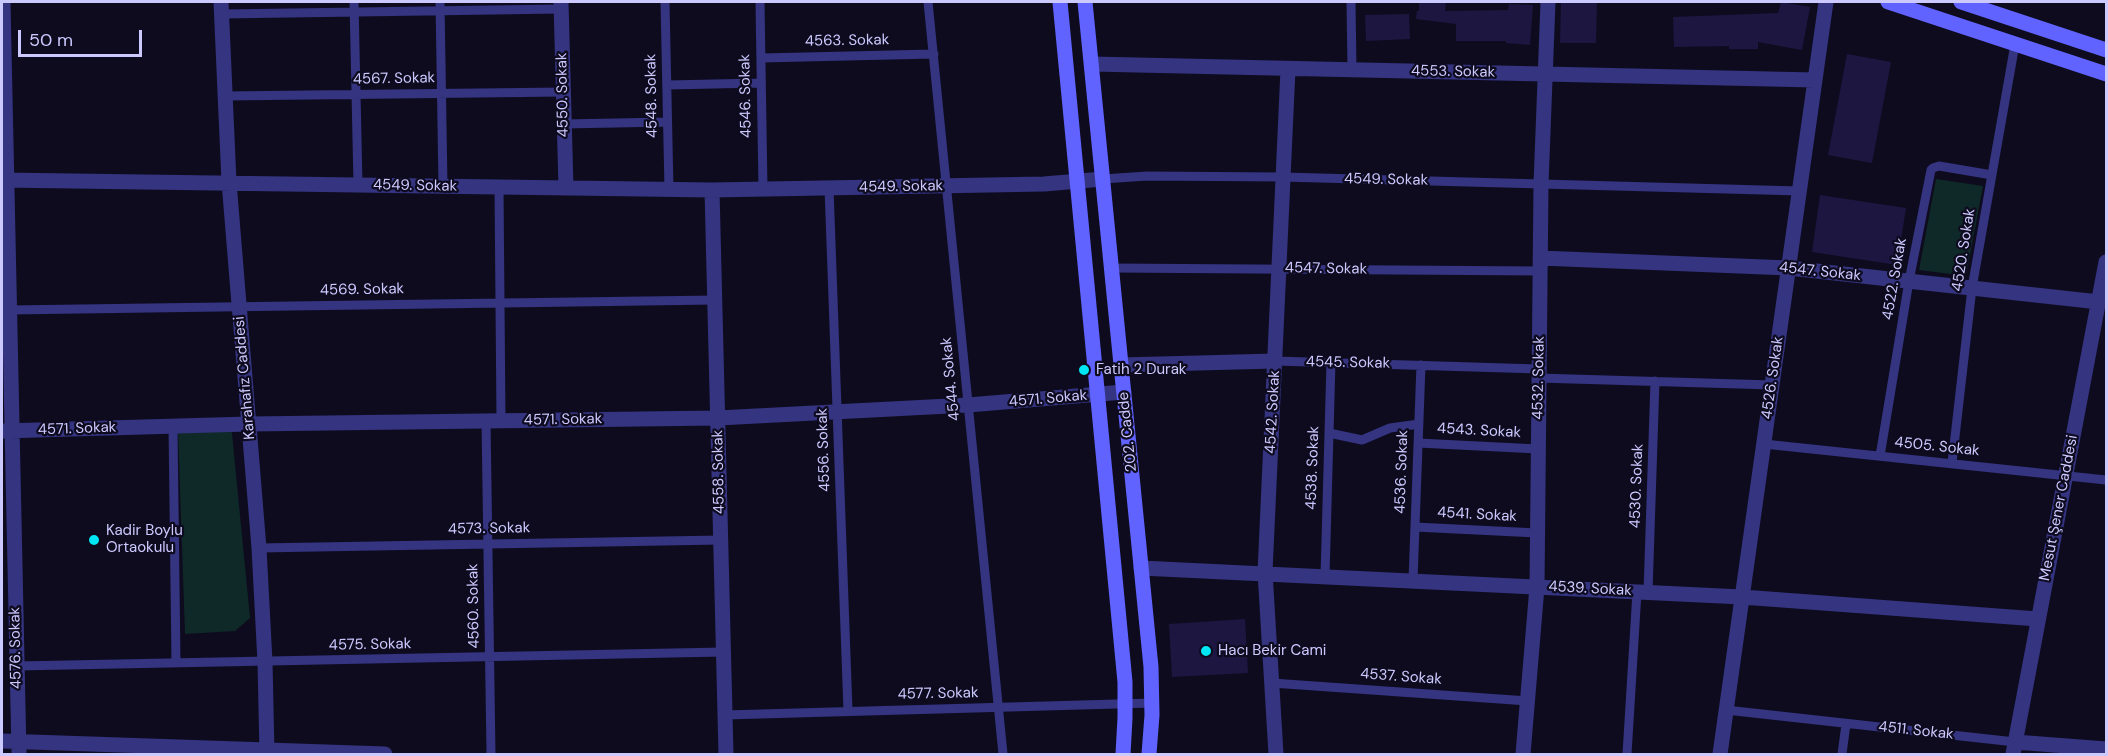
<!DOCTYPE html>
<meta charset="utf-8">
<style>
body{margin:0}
#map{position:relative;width:2108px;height:756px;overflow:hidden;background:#0e0b1f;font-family:"DM Sans",sans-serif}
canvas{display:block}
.frame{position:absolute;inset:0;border:3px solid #ccc9ff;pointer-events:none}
.scale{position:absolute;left:18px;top:30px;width:124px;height:27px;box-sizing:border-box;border:3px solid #ccc9ff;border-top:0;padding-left:8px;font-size:18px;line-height:21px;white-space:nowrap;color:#ccc9ff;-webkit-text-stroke:4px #0e0b1f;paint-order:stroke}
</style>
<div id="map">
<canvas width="2108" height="756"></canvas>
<div class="frame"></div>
<div class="scale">50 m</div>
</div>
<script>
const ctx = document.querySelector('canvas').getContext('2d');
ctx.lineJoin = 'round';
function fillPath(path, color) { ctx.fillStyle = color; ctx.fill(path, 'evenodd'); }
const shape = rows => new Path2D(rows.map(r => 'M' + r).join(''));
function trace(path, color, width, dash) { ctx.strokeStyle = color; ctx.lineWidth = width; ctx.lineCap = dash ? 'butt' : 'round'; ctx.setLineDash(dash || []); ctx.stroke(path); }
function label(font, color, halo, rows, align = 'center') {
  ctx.font = font + ' "DM Sans",sans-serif'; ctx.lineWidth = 4.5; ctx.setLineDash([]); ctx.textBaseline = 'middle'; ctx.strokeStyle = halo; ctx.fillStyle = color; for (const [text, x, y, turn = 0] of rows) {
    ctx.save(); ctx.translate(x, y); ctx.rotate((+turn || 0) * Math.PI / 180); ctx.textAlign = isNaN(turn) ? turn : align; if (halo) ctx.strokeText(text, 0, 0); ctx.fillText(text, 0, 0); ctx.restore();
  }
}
fillPath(shape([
 [1936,179,1983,186,1966,276,1919,270],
 [231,423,250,618,235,631,185,634,178,431]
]), '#0e2927');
fillPath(shape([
 [1419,2,1446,2,1445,11,1508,10,1509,4,1533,5,1530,45,1506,43,1506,41,1456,41,1456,24,1416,19,1417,11,1419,11],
 [1561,2,1597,2,1596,43,1560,43],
 [1781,2,1810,7,1802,50,1758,42,1758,49,1729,49,1729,46,1674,47,1673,17,1778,13],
 [1409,14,1410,39,1366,41,1365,15],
 [1847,54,1891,62,1872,163,1828,155],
 [1820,195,1906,208,1897,265,1812,252],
 [1245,619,1248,673,1172,677,1169,624]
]), '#1d1640');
trace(shape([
 [354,2,358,185],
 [440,2,443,186],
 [665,2,669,190],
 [760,2,763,189],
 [928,2,1003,754],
 [1351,2,1352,70],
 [222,14,561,9],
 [761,58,934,54],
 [667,85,761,83],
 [225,96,563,92],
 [564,124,667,122],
 [1103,179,1147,176,1283,177,1800,191],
 [499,187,501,421],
 [829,188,848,711],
 [1112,268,1540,271],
 [9,310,715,300],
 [1275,361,1539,369],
 [1539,378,1772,385],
 [486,421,491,754],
 [173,426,176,663],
 [1329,433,1362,440,1390,428,1419,424],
 [1418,443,1538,449],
 [1764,444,2106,480],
 [1880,456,1909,281,1931,170,1933,168,1939,166,1992,175],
 [1952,463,1972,288,2015,44],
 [1415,527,1537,533],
 [259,548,721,540],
 [1325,576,1331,362],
 [1413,580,1421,365],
 [1648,592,1655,381],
 [17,666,723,652],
 [1272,683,1528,701],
 [1726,710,2015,742],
 [725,715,1152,703],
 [1627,754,1637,592],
 [1842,754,1846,724]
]), '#343480', 9);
trace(shape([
 [3,2,19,754],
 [221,2,229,182,259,548,265,662,267,754],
 [561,2,566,188],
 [1092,64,1815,80],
 [2,180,712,190,1044,184,1103,179],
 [712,190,726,754],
 [1540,258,1789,268,2099,302],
 [1121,365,1275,361],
 [2,431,249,424,718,418,968,405,1124,392],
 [1141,568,1742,597,2038,619],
 [2,741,385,754],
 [2015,742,2106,749],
 [1276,754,1265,572,1288,69],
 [1523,754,1537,587,1541,184,1548,2],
 [1720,754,1826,2],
 [2013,754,2106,262]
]), '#343480', 15);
trace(shape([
 [1060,2,1125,682,1125,718,1123,754],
 [1085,2,1151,667,1152,715,1149,754],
 [1888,2,2106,74],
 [1961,2,2106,50]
]), '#6063ff', 15);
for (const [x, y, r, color] of [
 [1084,370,6,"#00e6f4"],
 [94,540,6,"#00e6f4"],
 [1206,651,6,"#00e6f4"]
]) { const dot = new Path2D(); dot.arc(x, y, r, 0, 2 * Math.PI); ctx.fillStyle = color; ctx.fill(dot); trace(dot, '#0e0b1f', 2); }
label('15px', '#ccc9ff', '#0e0b1f', [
 ["4563. Sokak",847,41,-1],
 ["4553. Sokak",1453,72,1],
 ["4567. Sokak",394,79,-1],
 ["4550. Sokak",563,95,-91],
 ["4548. Sokak",652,96,-91],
 ["4546. Sokak",746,96,-91],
 ["4549. Sokak",1386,180,1],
 ["4549. Sokak",415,186,1],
 ["4549. Sokak",901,187,-1],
 ["4520. Sokak",1964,250,-81],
 ["4547. Sokak",1326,269,1],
 ["4547. Sokak",1820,272,6],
 ["4522. Sokak",1895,279,-80],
 ["4569. Sokak",362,290,-1],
 ["4545. Sokak",1348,363,1],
 ["Karahafız Caddesi",245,378,-95],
 ["4532. Sokak",1539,378,-89],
 ["4526. Sokak",1773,378,-82],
 ["4544. Sokak",951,379,-96],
 ["4571. Sokak",1048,399,-5],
 ["4542. Sokak",1273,412,-87],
 ["4571. Sokak",563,420,-1],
 ["4571. Sokak",77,429,-2],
 ["4543. Sokak",1479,431,3],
 ["202. Cadde",1128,432,-96],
 ["4505. Sokak",1937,447,6],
 ["4556. Sokak",824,450,-92],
 ["4538. Sokak",1313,468,-88],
 ["4558. Sokak",719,472,-91],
 ["4536. Sokak",1402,472,-88],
 ["4530. Sokak",1637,486,-88],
 ["Mesut Şener Caddesi",2059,508,-79],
 ["4541. Sokak",1477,515,3],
 ["4573. Sokak",489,529,-1],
 ["4539. Sokak",1590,589,3],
 ["4560. Sokak",474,606,-91],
 ["4575. Sokak",370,645,-1],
 ["4576. Sokak",16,648,-91],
 ["4537. Sokak",1401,677,4],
 ["4577. Sokak",938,694,-1],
 ["4511. Sokak",1916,731,6]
]);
label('15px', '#ccc9ff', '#0e0b1f', [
 ["Fatih 2 Durak",1096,370],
 ["Kadir Boylu",106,531],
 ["Ortaokulu",106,548],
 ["Hacı Bekir Cami",1218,651]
], 'left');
</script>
